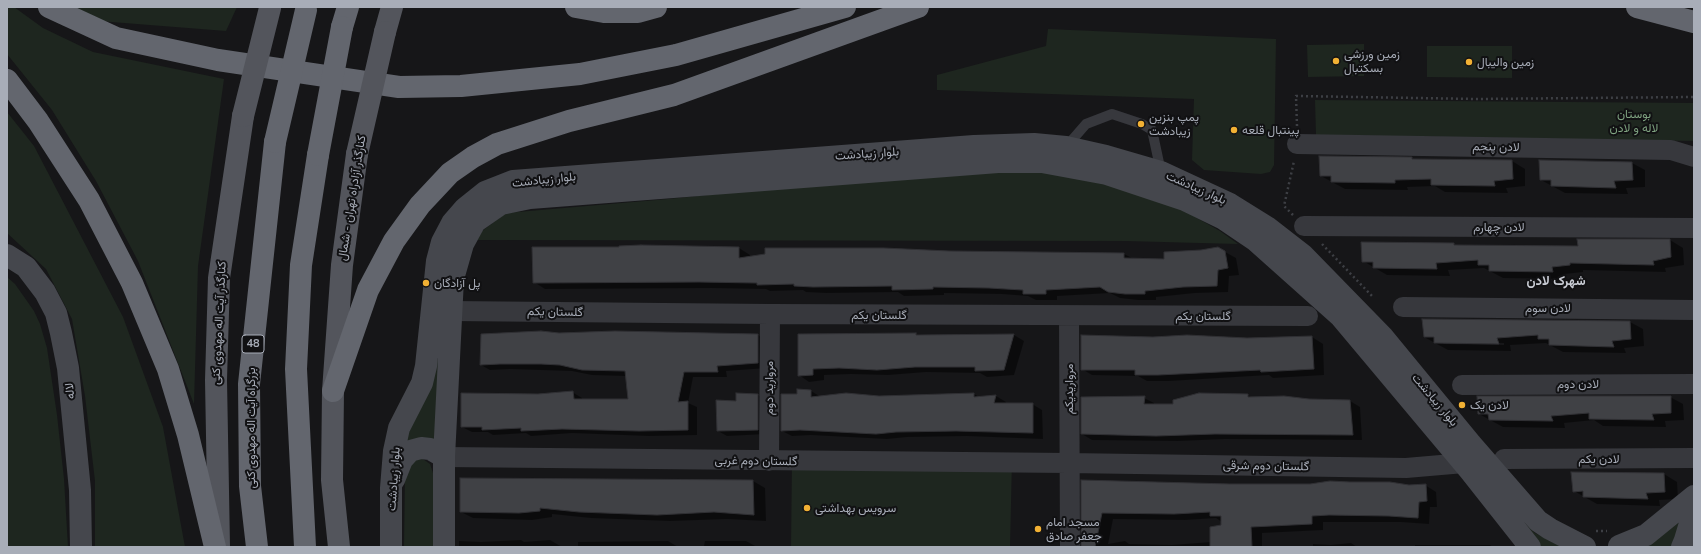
<!DOCTYPE html>
<meta charset="utf-8">
<style>
body{margin:0}
#map{position:relative;width:1701px;height:554px;overflow:hidden;background:#161618;font-family:Mulish,sans-serif}
canvas{display:block}
.frame{position:absolute;inset:0;border:8px solid #a8adb8;pointer-events:none}
</style>
<div id="map">
<canvas width="1701" height="554"></canvas>
<div class="frame"></div>
</div>
<script>
const ctx = document.querySelector('canvas').getContext('2d');
ctx.lineJoin = 'round';
function fillPath(path, color) { ctx.fillStyle = color; ctx.fill(path, 'evenodd'); }
const shape = rows => new Path2D(rows.map(r => 'M' + r).join(''));
function trace(path, color, width, dash) { ctx.strokeStyle = color; ctx.lineWidth = width; ctx.lineCap = dash ? 'butt' : 'round'; ctx.setLineDash(dash || []); ctx.stroke(path); }
function label(font, color, halo, rows, align = 'center') {
  ctx.font = font + ' Mulish,Vazirmatn,sans-serif'; ctx.lineWidth = 4; ctx.setLineDash([]); ctx.textBaseline = 'middle'; ctx.strokeStyle = halo; ctx.fillStyle = color; for (const [text, x, y, turn = 0] of rows) {
    ctx.save(); ctx.translate(x, y); ctx.rotate((+turn || 0) * Math.PI / 180); ctx.textAlign = isNaN(turn) ? turn : align; if (halo) ctx.strokeText(text, 0, 0); ctx.fillText(text, 0, 0); ctx.restore();
  }
}
fillPath(shape([
 [7,7,14,7,43,28,93,52,224,79,198,266,194,404,138,261,96,181,52,110,7,54],
 [70,7,237,7,226,31,99,21],
 [1048,29,1276,39,1274,165,1270,172,1261,174,1204,170,1192,160,1194,99,937,90,937,75,1046,46],
 [1364,44,1364,76,1308,77,1307,45],
 [1427,46,1512,46,1512,78,1427,77],
 [1315,100,1694,103,1694,141,1316,135],
 [7,112,34,146,123,317,163,427,185,547,95,547,95,481,85,396,72,319,46,269,7,233],
 [984,167,1084,174,1181,209,1220,231,1238,244,1125,241,477,240,482,231,506,213,668,199],
 [7,277,15,284,34,311,40,324,47,348,57,415,64,479,68,547,7,547],
 [441,351,439,449,403,447],
 [420,457,430,464,433,473,433,547,404,547,405,473,408,465],
 [792,460,1012,460,1010,547,791,547],
 [1686,511,1673,547,1634,547],
 [1516,514,1535,533,1562,547,1541,547]
]), '#1e261f');
fillPath(shape([
 [1412,158,1415,160,1512,161,1525,169,1525,186,1506,188,1508,193,1445,192,1435,186,1407,187,1408,190,1345,189,1321,176],
 [1632,163,1645,170,1645,187,1626,188,1628,194,1565,193,1541,180],
 [1670,240,1683,248,1684,265,1665,268,1666,272,1583,270,1583,272,1564,274,1566,279,1503,278,1484,268,1448,270,1450,276,1387,275,1363,261,1454,244,1457,246,1579,247],
 [739,248,750,255,750,257,949,252,1124,254,1134,259,1165,260,1225,252,1236,258,1239,275,1229,276,1228,292,1195,293,1156,297,1156,300,1138,300,1120,298,1110,293,1057,296,1057,300,1036,300,1028,296,1002,294,944,293,944,295,904,296,898,292,826,293,806,292,803,290,770,291,766,289,711,288,545,289,534,282],
 [1630,322,1643,329,1644,346,1624,348,1626,353,1563,352,1546,343,1510,345,1511,351,1448,350,1424,337],
 [1442,342,1504,343,1504,345,1444,344],
 [615,332,758,335,768,340,767,368,726,371,727,377,693,377,688,403,697,407,697,435,649,436,572,433,531,436,526,433,493,435,488,432,472,432,462,427,538,395,572,392,582,398,582,400,629,400,626,376,592,375,572,371,510,369,490,370,481,365,559,334],
 [799,334,1014,335,1024,341,1014,375,987,377,980,373,926,372,888,375,851,374,824,375,824,380,809,382,799,375],
 [1312,337,1323,344,1324,375,1273,378,1269,375,1169,381,1147,381,1138,376,1092,375,1082,369,1247,339],
 [798,390,811,391,821,397,974,394,979,397,996,396,1006,402,1005,404,1032,404,1042,410,1043,439,967,436,907,437,887,439,811,435,792,436,782,431,798,395],
 [758,395,766,400,766,434,727,436,718,431,737,402],
 [1248,395,1252,398,1350,401,1360,407,1362,440,1225,439,1178,441,1092,440,1082,434,1144,398,1154,403,1154,405,1174,405],
 [1670,397,1683,404,1684,420,1665,421,1666,427,1603,426,1594,420,1564,423,1565,428,1503,427,1479,414],
 [1572,473,1664,474,1677,482,1678,499,1659,500,1660,506,1597,504,1574,491],
 [753,481,765,488,766,521,727,519,670,521,591,518,552,514,552,517,532,520,473,518,461,512],
 [1082,481,1230,485,1425,485,1436,492,1437,507,1430,507,1429,524,1401,522,1323,522,1323,530,1262,533,1262,547,1082,547],
 [1216,518,1222,522,1222,526,1211,542,1172,545,1129,544,1125,541,1108,544,1113,519,1185,520],
 [521,540,524,542,550,540,562,547,459,547,459,541,481,542],
 [668,541,678,547,578,547,578,542],
 [705,541,746,541,757,547,696,547,704,546],
 [1351,543,1357,547,1313,547,1313,544,1331,545],
 [1415,545,1490,545,1493,547,1415,547]
]), '#0007');
const building = shape([
 [1319,156,1412,157,1412,159,1512,160,1513,179,1494,181,1495,186,1431,185,1431,179,1395,180,1395,183,1331,182,1331,176,1320,176,1319,156],
 [1539,160,1632,162,1633,180,1614,181,1616,188,1551,186,1551,180,1540,180,1539,160],
 [1577,239,1670,239,1671,257,1653,261,1654,265,1570,263,1570,265,1552,267,1553,272,1489,271,1489,265,1478,265,1478,260,1436,263,1437,269,1373,268,1373,262,1362,262,1361,242,1454,243,1454,245,1578,246,1577,239],
 [641,245,739,247,739,258,765,254,765,248,884,248,949,251,1124,253,1124,258,1164,259,1164,252,1201,250,1218,247,1225,251,1228,268,1218,270,1217,286,1183,287,1145,291,1145,294,1125,294,1108,292,1100,287,1046,290,1046,294,1023,294,1023,290,989,288,933,287,933,289,892,290,892,286,813,287,794,286,794,284,757,285,757,283,699,282,533,283,532,247,619,247,619,246,641,245],
 [1422,319,1630,321,1631,339,1612,341,1614,347,1549,345,1549,339,1538,339,1538,335,1497,338,1499,344,1434,343,1434,337,1424,337,1422,319],
 [541,331,559,333,615,331,758,334,758,363,717,366,718,372,684,372,678,402,688,401,688,430,639,431,562,429,521,431,521,428,482,430,482,427,461,427,461,393,538,394,573,391,574,399,628,399,625,371,582,370,560,365,541,364,500,364,480,365,481,334,541,331],
 [916,333,916,335,1014,334,1004,370,975,371,975,367,915,367,877,370,839,368,813,369,813,375,798,376,798,334,916,333],
 [1081,335,1153,337,1187,335,1247,338,1312,336,1314,369,1261,372,1260,370,1158,375,1135,375,1135,370,1081,370,1081,335],
 [797,389,811,390,811,397,846,393,879,396,974,393,974,397,996,395,994,403,1033,403,1033,433,956,431,896,432,876,434,800,430,781,431,781,394,797,394,797,389],
 [736,393,758,394,758,430,717,431,716,400,736,401,736,393],
 [1199,393,1248,394,1248,397,1284,396,1309,399,1350,400,1353,435,1215,434,1156,436,1081,434,1081,397,1145,396,1144,404,1173,404,1173,400,1199,393],
 [1477,396,1671,396,1671,413,1652,414,1654,420,1589,419,1589,413,1551,416,1553,421,1489,420,1488,414,1478,414,1477,396],
 [1571,472,1664,473,1665,492,1646,493,1648,499,1583,497,1583,491,1573,492,1571,472],
 [460,478,753,480,754,515,714,512,657,515,579,512,540,508,540,511,519,513,460,512,460,478],
 [1081,480,1230,484,1310,484,1330,481,1350,482,1390,482,1409,485,1426,484,1427,501,1419,502,1418,518,1389,516,1329,515,1312,516,1312,524,1251,527,1252,547,1210,547,1210,527,1221,525,1221,516,1210,516,1210,512,1174,514,1102,513,1095,547,1081,547,1081,480]
]);
fillPath(building, '#404145');
trace(building, '#303034', 1);
trace(shape([
 [1297,126,1296,96,1476,99,1694,97],
 [1293,215,1284,206,1294,161],
 [1322,244,1372,296],
 [1596,531,1607,531]
]), '#3d3f44', 2.5, [2, 3]);
trace(shape([
 [1066,147,1086,124,1112,114,1142,124,1152,130,1161,172]
]), '#37383d', 10);
trace(shape([
 [1297,144,1671,150,1694,157],
 [1304,226,1694,228],
 [1403,307,1694,310],
 [450,311,770,314,1308,316],
 [1069,316,1070,547],
 [1462,385,1694,384],
 [444,457,1068,463,1406,468,1464,463],
 [1504,459,1694,458],
 [769,461,770,314]
]), '#37383d', 20);
trace(shape([
 [7,255,26,267,45,292,56,313,61,333,68,368,80,490,81,547],
 [394,480,402,460,410,451,421,448,430,449,444,457],
 [1619,546,1646,535,1694,496],
 [391,547,391,488,394,451,399,428,422,383,426,366,437,261,442,242,452,223,465,208,485,192,513,181,974,146,1034,144,1066,147,1106,156,1161,172,1230,204,1267,227,1303,255,1383,337,1471,444,1538,521,1550,529,1585,547],
 [444,547,444,457,453,279,463,244,475,222,501,204,530,198,998,162,1042,162,1107,174,1185,200,1222,218,1256,241,1340,316,1470,471,1530,547],
 [1682,547,1685,540,1694,510]
]), '#45474d', 22);
trace(shape([
 [385,32,392,7],
 [219,547,216,380,219,278,243,116],
 [339,547,332,480,333,391,342,265,357,154]
]), '#53555c', 22);
trace(shape([
 [49,7,116,38,218,60,399,87,461,86,580,74,676,55,845,7],
 [576,7,604,12,638,12,656,7],
 [1637,7,1694,22],
 [342,27,348,7],
 [7,80,38,121,89,200,132,283,168,369,188,435,215,547],
 [333,391,368,290,394,241,420,205,450,173,473,157,497,144,569,121,674,95,918,7],
 [257,547,250,486,249,384,275,142],
 [305,547,296,369,301,265,318,155]
]), '#63666e', 22);
trace(shape([
 [243,116,270,8],
 [357,154,385,32]
]), '#53555c', 22);
trace(shape([
 [275,142,306,10],
 [318,155,342,27]
]), '#63666e', 22);
for (const [x, y, r, color] of [
 [1336,61,4,"#f2b134"],
 [1469,62,4,"#f2b134"],
 [1141,124,4,"#f2b134"],
 [1234,130,4,"#f2b134"],
 [426,283,4,"#f2b134"],
 [1462,405,4,"#f2b134"],
 [807,508,4,"#f2b134"],
 [1038,529,4,"#f2b134"]
]) { const dot = new Path2D(); dot.arc(x, y, r, 0, 2 * Math.PI); ctx.fillStyle = color; ctx.fill(dot); trace(dot, '#111113', 1.5); }
for (const [x, y, w] of [
 [253,344,22]
]) { const box = new Path2D(); box.roundRect(x - w / 2, y - 9, w, 18, 3); ctx.fillStyle = '#111113'; ctx.fill(box); trace(box, '#a8adb8', 1); }
label('bold 11px', '#a8adb8', null, [
 ["48",253,344]
]);
label('12px', '#a8adb8', '#111113', [
 ["زمین ورزشی",1344,54],
 ["بسکتبال",1344,68],
 ["زمین والیبال",1477,62],
 ["پمپ بنزین",1149,117],
 ["زیبادشت",1149,131],
 ["پینتبال قلعه",1242,130],
 ["پل آزادگان",434,283],
 ["لادن یک",1470,405],
 ["سرویس بهداشتی",815,508],
 ["مسجد امام",1046,522],
 ["جعفر صادق",1046,536]
], 'left');
label('12px', '#7fa381', '#111113', [
 ["بوستان",1634,114],
 ["لاله و لادن",1634,128]
]);
label('12px', '#a8adb8', '#111113', [
 ["لادن پنجم",1496,147,1],
 ["بلوار زیبادشت",867,154,-4],
 ["بلوار زیبادشت",544,180,-6],
 ["بلوار زیبادشت",1196,188,24],
 ["کنارگذر آزادراه تهران - شمال",352,198,-81],
 ["لادن چهارم",1499,227],
 ["لادن سوم",1548,308],
 ["گلستان یکم",555,312,1],
 ["گلستان یکم",879,315],
 ["گلستان یکم",1203,316],
 ["کنارگذر آیت اله مهدوی کنی",219,323,-87],
 ["لادن دوم",1578,384],
 ["مروارید دوم",769,388,-90],
 ["مرواریدیکم",1069,389,-90],
 ["لاله",70,391,-96],
 ["بلوار زیبادشت",1435,400,50],
 ["بزرگراه آیت اله مهدوی کنی",251,428,-90],
 ["لادن یکم",1599,459],
 ["گلستان دوم غربی",756,461,1],
 ["گلستان دوم شرقی",1266,466,1],
 ["بلوار زیبادشت",394,479,-86]
]);
label('bold 13px', '#c9ccd4', '#111113', [
 ["شهرک لادن",1556,281]
]);
</script>
